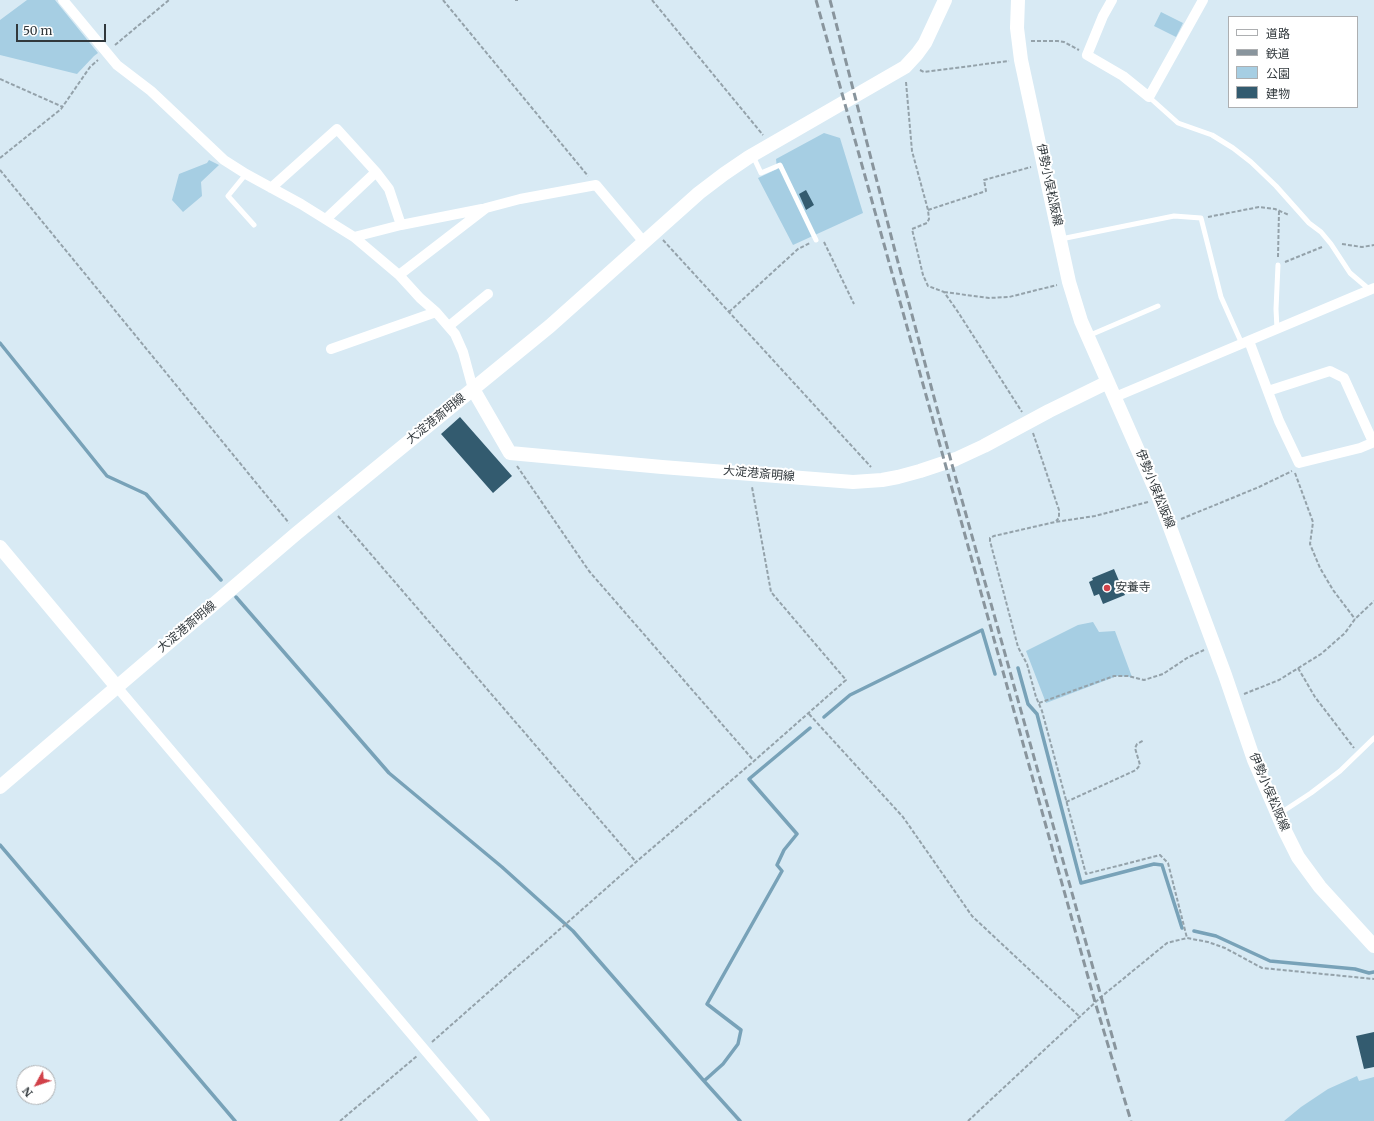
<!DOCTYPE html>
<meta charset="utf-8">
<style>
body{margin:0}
#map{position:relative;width:1374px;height:1121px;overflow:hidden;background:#d8eaf4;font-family:Merriweather,"Noto Sans JP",serif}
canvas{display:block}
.legend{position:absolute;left:1228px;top:16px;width:130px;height:92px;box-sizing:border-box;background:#fff;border:1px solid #adafb1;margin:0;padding:5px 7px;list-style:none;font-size:12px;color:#31383c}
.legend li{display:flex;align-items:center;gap:8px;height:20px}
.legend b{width:20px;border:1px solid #adafb1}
.north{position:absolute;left:16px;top:1065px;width:40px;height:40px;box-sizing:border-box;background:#fff;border:1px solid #adafb1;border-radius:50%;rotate:230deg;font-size:11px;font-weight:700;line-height:16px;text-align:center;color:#31383c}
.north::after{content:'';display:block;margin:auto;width:14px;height:18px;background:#d14149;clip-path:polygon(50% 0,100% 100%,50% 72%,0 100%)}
.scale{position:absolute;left:16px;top:24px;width:90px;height:18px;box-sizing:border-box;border:2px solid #31383c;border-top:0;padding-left:5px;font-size:12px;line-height:14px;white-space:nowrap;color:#31383c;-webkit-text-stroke:3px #fff;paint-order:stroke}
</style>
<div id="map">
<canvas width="1374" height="1121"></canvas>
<ul class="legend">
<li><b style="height:5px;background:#fff"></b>道路</li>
<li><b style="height:5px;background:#89959d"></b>鉄道</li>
<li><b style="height:11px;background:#a6cee3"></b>公園</li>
<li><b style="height:11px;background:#335b6f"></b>建物</li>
</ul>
<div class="north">N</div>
<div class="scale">50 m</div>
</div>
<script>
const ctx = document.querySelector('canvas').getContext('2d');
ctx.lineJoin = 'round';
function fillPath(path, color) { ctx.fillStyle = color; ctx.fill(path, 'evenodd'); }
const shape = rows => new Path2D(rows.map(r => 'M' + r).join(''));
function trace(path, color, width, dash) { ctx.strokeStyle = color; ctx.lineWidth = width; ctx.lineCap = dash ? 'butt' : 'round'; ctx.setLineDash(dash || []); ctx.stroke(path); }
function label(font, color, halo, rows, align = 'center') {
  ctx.font = font + ' Merriweather,"Noto Sans JP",serif'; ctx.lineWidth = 4; ctx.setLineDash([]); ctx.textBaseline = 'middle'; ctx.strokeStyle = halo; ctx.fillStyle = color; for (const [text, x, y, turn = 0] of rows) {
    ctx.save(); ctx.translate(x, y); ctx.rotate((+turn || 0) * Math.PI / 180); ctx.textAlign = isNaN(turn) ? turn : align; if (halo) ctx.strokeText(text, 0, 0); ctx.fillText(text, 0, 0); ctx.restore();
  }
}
fillPath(shape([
 [27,0,55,0,98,53,94,56,77,74,0,55,0,20],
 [1161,12,1183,23,1176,37,1154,26],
 [824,133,840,138,863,213,793,245,758,178,777,169,776,159],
 [209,160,219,165,201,182,202,196,183,212,172,200,179,174,207,163],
 [1093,622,1099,632,1115,631,1132,677,1117,676,1046,703,1026,651,1078,625],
 [1357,1076,1359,1081,1374,1077,1374,1121,1284,1121,1301,1107,1328,1089]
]), '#a6cee3');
trace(shape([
 [0,343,107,476,146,494,221,580],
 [236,597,389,773,502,867,573,931,704,1081,723,1064,738,1044,741,1030,707,1004,782,871,777,865,784,850,797,834,749,779,810,728],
 [1018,668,1028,704,1037,714,1081,883,1154,864,1162,865,1182,928],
 [824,717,850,695,982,630,995,674],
 [0,845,235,1121],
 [1194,931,1216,936,1270,961,1355,969,1369,973,1374,972],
 [704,1081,740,1121]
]), '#78a2b8', 3.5);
fillPath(shape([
 [806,190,814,205,806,210,799,194],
 [460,417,512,476,493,493,441,434],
 [1114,569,1125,595,1103,604,1099,594,1094,596,1089,582,1093,580,1092,578],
 [1374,1032,1374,1067,1364,1069,1356,1036]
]), '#335b6f');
trace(shape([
 [443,0,588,176],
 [515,0,518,0],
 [652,0,763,135],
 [1031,41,1058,41,1064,42,1079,50],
 [115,45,169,0],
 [920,70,924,72,1009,61],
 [0,79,63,107],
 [906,82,912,151,928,210,929,219,927,223,912,229,923,275,928,286,944,292,958,312,1022,412],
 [0,158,61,109,90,67,98,60],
 [0,170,289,523],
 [928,210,986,191,984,180,1031,167],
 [1208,217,1259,207,1275,209,1289,215],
 [663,240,871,467],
 [824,242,854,304],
 [1342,244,1362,247,1374,245],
 [1278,257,1279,211],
 [1285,262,1322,247],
 [944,292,989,298,1009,297,1057,285],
 [729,312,798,249,810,243],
 [1033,433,1059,510,1059,518,1056,521],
 [517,466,589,571,754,761],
 [1295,473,1313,522,1310,544,1320,568,1333,590,1355,619],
 [1148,502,1095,516,1055,522,994,536,990,538,990,541,1018,647,1027,664,1036,697,1042,711,1086,874,1160,855,1168,863,1187,938],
 [338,516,636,862],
 [1181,519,1259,487,1292,471],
 [1298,668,1315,697,1354,748],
 [1244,694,1279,680,1321,654,1345,633,1355,619,1374,601],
 [1039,703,1114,676,1128,676,1144,680,1163,674,1187,658,1204,650],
 [809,714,903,817,972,916,1080,1017],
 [1066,802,1136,770,1140,765,1135,748,1137,744,1144,740],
 [432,1042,636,862,754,761,846,680,771,592,752,487],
 [340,1121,417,1056],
 [968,1121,1101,997,1167,943,1187,938,1208,942,1225,948,1262,968,1374,979]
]), '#94a2aa', 2, [4, 2]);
trace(shape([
 [1149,97,1178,123,1212,135,1233,148,1251,162,1276,186,1309,223,1321,232,1331,244,1350,273,1370,290],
 [753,156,761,173,780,165,816,240],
 [246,174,228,196,254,225],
 [1061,239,1174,216,1201,218,1221,297,1242,344],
 [1277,329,1276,309,1278,265],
 [1088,336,1158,306],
 [1279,814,1311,793,1340,771,1374,738]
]), '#fff', 5);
trace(shape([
 [63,0,117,65,151,91,224,160,246,174,301,204,354,237,399,275,420,298,436,312,455,334,463,352,473,389],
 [1112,0,1103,16,1087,55,1123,76,1149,97,1203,0],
 [376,172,389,189,401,225],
 [271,188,337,129,376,172,326,219],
 [354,237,401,225,482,209],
 [399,275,486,208,520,199,596,185,643,241],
 [449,326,488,294],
 [1249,341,1279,421,1299,463,1360,448,1374,442],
 [331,349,436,312],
 [1268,391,1330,371,1344,378,1373,442],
 [1115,397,1374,288],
 [117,687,485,1121]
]), '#fff', 10);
trace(shape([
 [1018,0,1017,28,1021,60,1069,282,1081,321,1159,498,1225,675,1254,760,1284,829,1298,857,1320,887,1374,946],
 [473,389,510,453,662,467,853,482,882,480,898,477,920,471,956,459,984,446,1049,411,1108,382],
 [0,547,117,687],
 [0,787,297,533,550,326,699,193,724,174,749,157,905,67,917,54,925,43,945,0]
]), '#fff', 14);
trace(shape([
 [816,0,1095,1002,1131,1121],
 [830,0,895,251,951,461,1116,1050]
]), '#89959d', 3, [8, 4]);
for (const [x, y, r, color] of [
 [1107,588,4,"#d14149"]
]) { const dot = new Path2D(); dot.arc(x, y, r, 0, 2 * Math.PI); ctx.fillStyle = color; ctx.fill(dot); trace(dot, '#fff', 1.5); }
label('12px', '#31383c', '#fff', [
 ["伊勢小俣松阪線",1049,185,78],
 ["大淀港斎明線",436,419,-39],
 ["大淀港斎明線",759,474,5],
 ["伊勢小俣松阪線",1155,489,68],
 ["大淀港斎明線",187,627,-40],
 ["伊勢小俣松阪線",1269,792,67]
]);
label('12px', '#31383c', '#fff', [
 ["安養寺",1115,588]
], 'left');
</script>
